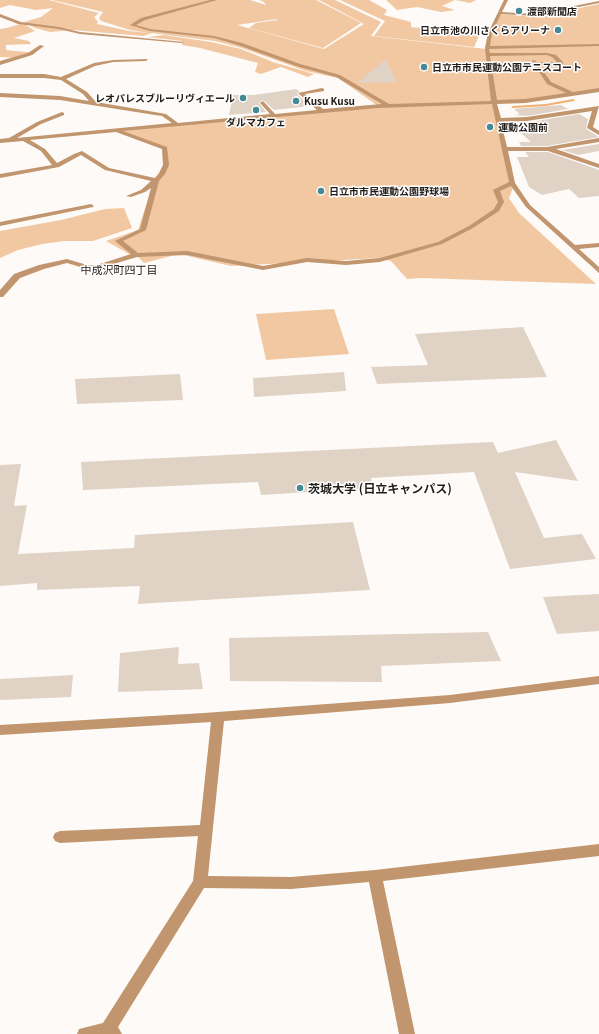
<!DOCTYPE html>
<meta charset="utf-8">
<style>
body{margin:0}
canvas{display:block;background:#fdfaf7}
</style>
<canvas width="599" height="1034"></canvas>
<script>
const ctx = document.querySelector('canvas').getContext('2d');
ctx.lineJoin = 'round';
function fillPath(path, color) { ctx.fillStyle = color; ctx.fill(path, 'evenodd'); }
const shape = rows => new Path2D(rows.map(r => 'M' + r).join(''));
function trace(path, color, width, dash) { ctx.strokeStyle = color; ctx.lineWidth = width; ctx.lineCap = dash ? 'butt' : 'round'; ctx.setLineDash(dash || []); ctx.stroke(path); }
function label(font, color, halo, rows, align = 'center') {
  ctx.font = font + ' Georgia,"Noto Sans JP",serif'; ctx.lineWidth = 3; ctx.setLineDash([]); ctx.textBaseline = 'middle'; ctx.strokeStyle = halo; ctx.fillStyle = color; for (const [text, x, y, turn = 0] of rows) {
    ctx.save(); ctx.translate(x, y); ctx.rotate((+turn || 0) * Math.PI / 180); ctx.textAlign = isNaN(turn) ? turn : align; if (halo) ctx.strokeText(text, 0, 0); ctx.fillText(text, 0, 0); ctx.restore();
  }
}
fillPath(shape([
 [0,0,49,0,99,13,94,17,98,22,97,24,129,31,149,33,130,30,101,21,99,18,103,12,52,0,250,0,266,5,264,2,259,0,316,0,361,23,323,48,249,28,256,23,277,20,276,26,277,19,237,25,324,49,364,24,319,0,335,0,381,22,371,36,486,49,490,33,498,14,537,17,599,4,599,90,538,99,494,101,504,149,512,167,513,188,509,198,519,213,596,284,421,278,407,279,391,261,380,258,231,266,179,254,144,263,136,255,129,254,106,241,138,230,150,193,163,169,165,154,161,146,115,130,378,106,338,78,306,71,242,48,215,41,152,33,143,36,73,30,50,32,35,28,24,22,41,17,53,8,36,10,10,5,0,8],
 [340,0,369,0,387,10,384,15,411,22,411,27,480,34,474,47,374,36,385,21],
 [386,0,476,0,470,3,455,0,442,6,455,10,441,12,417,7,397,10],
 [23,23,35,31,14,38,29,41,31,44,6,45,6,50,36,53,22,58,0,57,0,29,7,28],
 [164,35,211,42,241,49,273,62,314,74,308,77,281,67,261,74,255,72,258,63,200,48,182,45,182,41,148,37],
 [124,208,132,228,93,241,65,241,42,244,18,250,0,258,0,231,61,220,105,209],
 [334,309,349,354,266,360,256,314]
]), '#f2c8a3');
fillPath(shape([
 [573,99,575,100,574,101,546,106,513,108,511,107,513,106,546,104,573,99]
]), '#f2b073');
fillPath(shape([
 [386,59,397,82,357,83],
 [296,89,299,91,297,94,310,106,274,110,263,100,259,103,266,112,229,115,233,95,254,95],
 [561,105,568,109,527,116,514,115,520,114,514,109],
 [579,114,588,119,586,129,599,137,547,146,521,146,519,142,531,142,521,133,534,132,524,123],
 [599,144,599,151,578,155,562,150],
 [525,152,548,152,599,170,599,196,579,198,569,189,542,195,529,187,517,157,529,157],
 [523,327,547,377,377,384,371,367,428,365,415,334],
 [344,372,346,391,254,397,253,378],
 [180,374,183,400,77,404,75,379],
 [556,440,578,481,515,472,544,538,582,534,596,559,510,569,474,472,371,478,373,488,261,495,258,482,83,490,81,462,493,442,498,453],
 [21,464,14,506,27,505,18,554,134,548,135,535,353,522,370,590,138,604,140,586,37,590,37,583,0,586,0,465],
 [599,594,599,631,557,634,543,597],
 [488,632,501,661,381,666,382,682,230,681,229,638],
 [179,647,178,664,199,663,203,689,118,692,120,653],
 [73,675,71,697,0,700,0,679]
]), '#e1d2c6');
fillPath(shape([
 [210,0,217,0,145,20,136,25,150,29,214,36,242,43,300,64,340,75,389,104,491,101,485,48,488,33,504,0,508,0,502,12,534,14,599,1,599,3,534,16,501,14,492,33,490,46,599,44,599,46,489,49,490,53,547,53,556,55,563,62,563,64,539,65,551,82,573,92,599,88,599,92,525,103,497,104,501,118,527,117,599,106,593,127,599,131,599,135,587,128,592,111,527,121,501,122,507,147,547,147,599,138,599,142,556,149,599,164,599,168,548,151,508,151,515,183,530,205,575,245,599,243,599,247,579,249,599,267,599,273,526,207,511,186,500,191,504,202,499,211,473,228,442,244,380,262,346,265,307,262,263,270,187,255,137,257,97,269,87,269,67,263,44,269,20,278,3,297,0,297,0,290,14,274,39,265,67,259,87,265,97,265,131,254,115,241,140,229,151,188,145,192,131,197,126,196,141,190,151,181,105,170,81,155,59,167,0,178,0,174,52,165,41,151,23,141,0,143,0,139,9,138,37,122,62,112,64,113,64,115,41,124,17,138,172,123,162,116,155,115,60,100,0,97,0,93,60,96,89,101,83,94,61,80,44,78,0,78,0,74,44,74,61,77,94,63,113,60,148,59,146,61,113,62,95,66,66,79,87,92,96,102,166,114,178,123,270,114,260,103,263,101,275,114,317,110,298,93,322,88,324,89,324,91,305,94,323,109,382,104,336,77,296,66,238,45,214,38,150,31,130,25,141,18,210,0],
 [547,55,552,57,557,62,537,62,534,60,532,61,547,84,566,93,525,99,497,100,490,56,547,55],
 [492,104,509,182,493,190,498,202,494,209,469,226,438,242,380,258,346,261,307,258,263,266,187,251,138,253,123,241,146,230,159,181,165,174,169,165,167,147,123,131,378,108,492,104],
 [116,132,162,149,163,165,159,173,155,178,109,168,82,151,74,154,57,163,45,149,30,140,116,132],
 [0,14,21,22,59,27,80,32,184,42,182,43,80,34,59,29,18,24,0,17,0,14],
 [40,45,44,46,32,55,0,65,0,61,28,53,40,45],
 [91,204,94,206,93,207,0,226,0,222,91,204],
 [599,676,599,684,450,703,224,721,208,876,291,877,375,870,599,844,599,856,383,881,415,1034,399,1034,369,882,291,889,204,888,118,1027,122,1034,77,1034,79,1029,103,1023,193,881,198,836,60,843,55,841,53,837,55,833,60,831,200,825,211,722,0,735,0,725,204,713,450,695,599,676]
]), '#c1956d');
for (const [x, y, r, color] of [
 [519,11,4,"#458997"],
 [558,30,4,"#458997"],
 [424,67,4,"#458997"],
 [243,98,4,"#458997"],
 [296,101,4,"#458997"],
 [256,110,4,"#458997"],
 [490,127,4,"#458997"],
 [321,191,4,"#458997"],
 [300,488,4,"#458997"]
]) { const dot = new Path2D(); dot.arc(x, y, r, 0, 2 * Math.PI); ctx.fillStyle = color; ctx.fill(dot); trace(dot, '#fff', 1.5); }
label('bold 10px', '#211c18', '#fff', [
 ["渡部新聞店",527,11],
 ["日立市池の川さくらアリーナ",550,30,"right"],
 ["日立市市民運動公園テニスコート",432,67],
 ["レオパレスブルーリヴィエール",235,98,"right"],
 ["Kusu Kusu",304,101],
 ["ダルマカフェ",256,122,"center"],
 ["運動公園前",498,127],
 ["日立市市民運動公園野球場",329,191]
], 'left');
label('11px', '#211c18', '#fff', [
 ["中成沢町四丁目",119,270]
]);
label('bold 12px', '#211c18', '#fff', [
 ["茨城大学 (日立キャンパス)",308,488]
], 'left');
</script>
